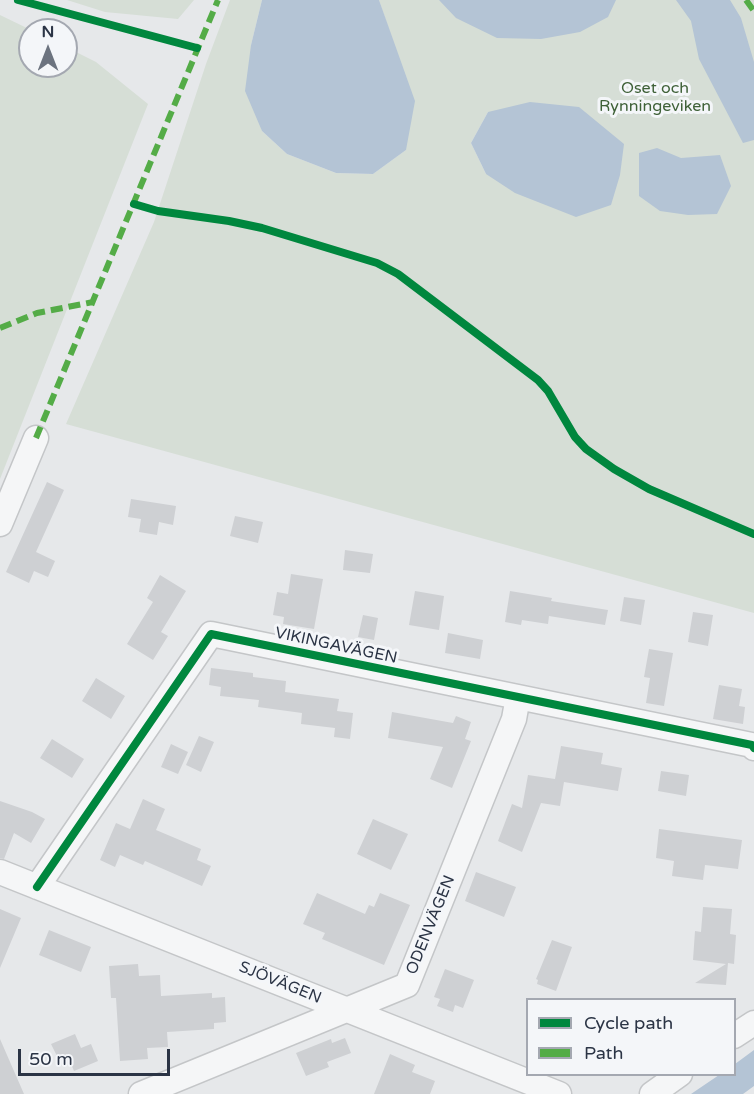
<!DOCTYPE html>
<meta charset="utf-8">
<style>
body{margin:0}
#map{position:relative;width:754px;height:1094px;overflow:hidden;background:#e6e8ea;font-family:"Varela Round",sans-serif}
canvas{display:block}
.legend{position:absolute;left:526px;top:998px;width:210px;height:78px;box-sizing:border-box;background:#f4f6f9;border:2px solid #a4a8b1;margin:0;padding:8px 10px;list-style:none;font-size:18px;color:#2b3445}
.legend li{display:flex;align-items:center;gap:12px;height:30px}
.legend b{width:30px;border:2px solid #a4a8b1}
.north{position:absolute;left:18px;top:18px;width:60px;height:60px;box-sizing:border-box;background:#f4f6f9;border:2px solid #a4a8b1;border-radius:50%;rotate:0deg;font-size:16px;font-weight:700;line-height:24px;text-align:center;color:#2b3445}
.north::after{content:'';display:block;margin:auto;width:21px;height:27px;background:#6c737f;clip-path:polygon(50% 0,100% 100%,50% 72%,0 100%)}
.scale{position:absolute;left:18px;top:1049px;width:152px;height:27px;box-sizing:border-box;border:3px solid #2b3445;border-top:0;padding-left:8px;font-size:18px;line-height:21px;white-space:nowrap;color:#2b3445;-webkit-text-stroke:4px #f4f6f9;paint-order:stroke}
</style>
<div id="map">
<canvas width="754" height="1094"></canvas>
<ul class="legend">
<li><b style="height:8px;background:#00873e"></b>Cycle path</li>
<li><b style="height:8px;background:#54ac47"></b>Path</li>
</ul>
<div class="north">N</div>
<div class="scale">50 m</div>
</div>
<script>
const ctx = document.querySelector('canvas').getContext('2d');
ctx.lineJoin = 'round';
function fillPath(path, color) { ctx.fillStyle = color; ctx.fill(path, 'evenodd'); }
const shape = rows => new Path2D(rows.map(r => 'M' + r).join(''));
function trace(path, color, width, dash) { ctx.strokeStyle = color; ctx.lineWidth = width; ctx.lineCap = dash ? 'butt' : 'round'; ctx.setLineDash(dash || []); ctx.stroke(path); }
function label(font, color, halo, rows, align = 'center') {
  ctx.font = font + ' "Varela Round",sans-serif'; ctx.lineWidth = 6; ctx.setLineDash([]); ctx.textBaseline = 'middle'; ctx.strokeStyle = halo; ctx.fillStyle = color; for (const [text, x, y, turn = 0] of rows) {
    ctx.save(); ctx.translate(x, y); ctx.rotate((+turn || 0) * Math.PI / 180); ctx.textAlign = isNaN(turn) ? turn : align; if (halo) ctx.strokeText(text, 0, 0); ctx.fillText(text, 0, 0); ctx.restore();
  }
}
fillPath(shape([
 [67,0,194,0,178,19,105,12],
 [230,0,262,0,251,45,262,131,287,154,336,173,373,174,406,150,390,33,379,0,754,0,754,613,66,424,154,222,206,64],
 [488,112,486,174,471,143],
 [0,15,31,30,30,66,66,66,66,47,96,62,148,104,0,479]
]), '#d6ded6');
fillPath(shape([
 [262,0,379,0,415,101,406,150,373,174,336,173,287,154,262,131,245,91,251,45],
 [439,0,616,0,608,17,580,32,541,39,497,38,456,18],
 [676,0,730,0,741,18,754,62,754,140,743,143,699,59,691,21],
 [530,102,579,107,624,144,620,175,611,205,576,217,515,193,486,174,471,143,488,112],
 [657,148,681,158,720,155,731,186,717,214,688,215,660,211,639,196,639,153],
 [754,1050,754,1086,743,1094,691,1094,719,1075,734,1074,735,1064]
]), '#b4c4d5');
fillPath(shape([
 [47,482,64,490,36,552,55,561,48,577,34,571,29,583,6,572],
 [131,499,176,506,173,525,159,522,157,535,139,532,141,519,128,517],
 [235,516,263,522,258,543,230,536],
 [345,550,373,554,370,573,343,570],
 [291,574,323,579,314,629,283,624,284,617,273,615,277,592,288,594],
 [160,575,186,591,161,632,168,636,153,660,127,644,153,602,147,598],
 [415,591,444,596,439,630,409,625],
 [510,591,552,598,551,601,608,610,605,625,549,616,548,624,522,620,521,625,505,622],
 [624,597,645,600,641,625,620,621],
 [693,612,713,615,708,646,688,642],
 [363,615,378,618,374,640,358,637],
 [448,633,483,640,480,659,445,653],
 [649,649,673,653,664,706,646,703,650,678,644,677],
 [211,668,253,673,253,677,286,681,285,692,339,699,337,711,353,713,350,739,334,737,335,728,301,724,302,713,258,707,259,700,220,696,221,687,209,685],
 [96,678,125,696,111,719,82,701],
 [719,685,742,689,739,706,745,707,743,724,713,719],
 [392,712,453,723,456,716,471,722,465,739,471,741,452,788,430,779,443,747,388,738],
 [199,736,214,742,201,772,186,765],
 [52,739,84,759,72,778,40,758],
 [171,744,188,752,178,774,161,767],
 [561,746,603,753,601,764,622,768,618,791,564,782,560,806,541,803,522,852,498,841,512,804,522,808,528,775,555,779],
 [661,771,689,775,686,796,658,791],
 [143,799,165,809,156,830,201,849,197,860,211,866,202,886,145,861,143,865,120,855,115,867,100,860,116,823,130,829],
 [0,801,32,812,45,819,31,843,14,833,4,859,0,858],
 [373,819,408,834,391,870,357,854],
 [659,829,742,840,738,869,705,865,703,880,672,876,674,861,656,858],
 [476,872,516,887,504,917,465,901],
 [317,893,365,914,369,905,374,907,380,893,410,905,384,965,322,939,325,933,303,924],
 [703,907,732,909,730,934,736,935,734,964,728,963,726,985,695,983,726,964,693,960,695,931,701,932],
 [0,909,21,918,0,968],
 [49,930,91,947,81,972,39,955],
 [552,940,572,947,556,991,537,984,538,980,536,979],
 [138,964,139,976,160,975,161,996,212,993,212,998,225,997,226,1022,214,1023,214,1029,167,1032,168,1047,147,1048,148,1059,120,1061,116,998,111,998,109,966],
 [445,969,474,980,463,1008,455,1005,453,1012,437,1006,440,999,434,997],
 [75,1034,81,1048,91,1044,98,1061,74,1071,67,1054,58,1058,51,1044],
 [345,1038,351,1053,327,1062,329,1067,306,1076,296,1053,331,1039,332,1043],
 [0,1039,24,1094,0,1094],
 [390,1054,415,1065,412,1072,435,1081,430,1094,374,1094]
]), '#ced0d3');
const minor = shape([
 [0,524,36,438],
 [0,872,559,1094],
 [37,887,211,634,752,745,754,748],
 [734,1036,754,1023],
 [141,1094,407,985,514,719,518,697],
 [652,1094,680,1074]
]);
trace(minor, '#c4c6c8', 27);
trace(minor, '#f5f6f7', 24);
trace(shape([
 [746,0,754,11],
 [0,328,37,313,93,302],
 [36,438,218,0]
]), '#54ac47', 6, [12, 6]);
trace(shape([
 [18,0,197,48],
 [134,204,158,211,229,221,262,228,377,263,398,274,538,380,548,391,575,437,586,449,614,469,649,489,754,534],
 [37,887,211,634,752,745,754,748]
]), '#00873e', 8);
label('16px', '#3f6138', '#f4f6f9', [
 ["Oset och",655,89],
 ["Rynningeviken",655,107]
]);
label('16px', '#2b3445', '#f4f6f9', [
 ["VIKINGAVÄGEN",336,646,12],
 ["ODENVÄGEN",431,925,-68],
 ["SJÖVÄGEN",280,983,22]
]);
</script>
